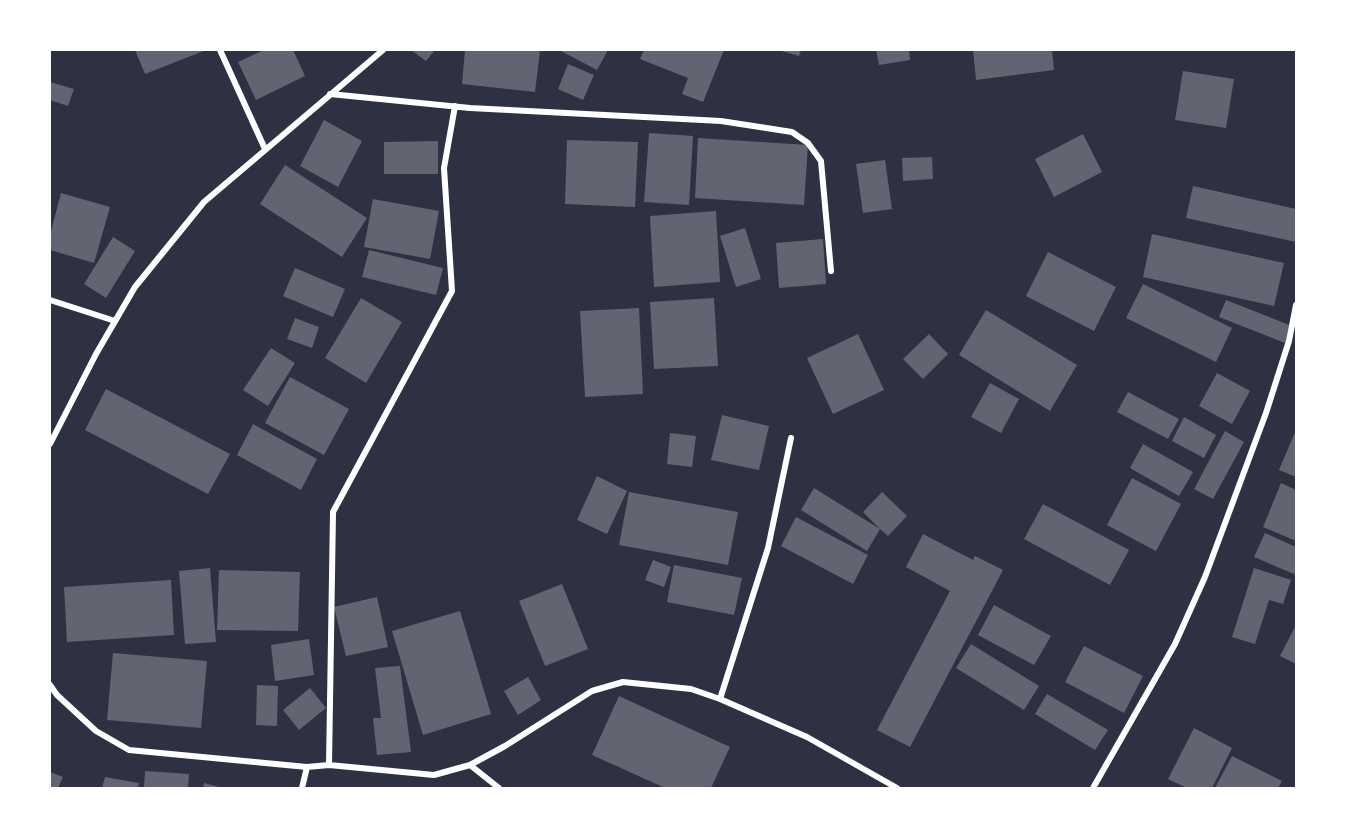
<!DOCTYPE html>
<style>
body{margin:0}
#map{position:relative;width:1346px;height:838px;overflow:hidden;background:#2d3142;font-family:"Sofia Sans Condensed",sans-serif}
canvas{display:block}
.frame{position:absolute;inset:0;border:51px solid #fff;pointer-events:none}
</style>
<div id="map">
<canvas width="1346" height="838"></canvas>
<div class="frame"></div>
</div>
<script>
const ctx = document.querySelector('canvas').getContext('2d');
ctx.lineJoin = 'round';
function fillPath(path, color) { ctx.fillStyle = color; ctx.fill(path, 'evenodd'); }
const shape = rows => new Path2D(rows.map(r => 'M' + r).join(''));
function trace(path, color, width, dash) { ctx.strokeStyle = color; ctx.lineWidth = width; ctx.lineCap = dash ? 'butt' : 'round'; ctx.setLineDash(dash || []); ctx.stroke(path); }
fillPath(shape([
 [135,50,206,50,145,74],
 [264,50,293,50,305,76,256,100,238,62],
 [411,50,435,50,426,61],
 [465,50,540,50,535,92,462,84],
 [559,50,608,50,597,70],
 [644,50,724,50,703,102,682,94,688,78,640,59],
 [778,50,801,50,799,56],
 [876,50,909,50,910,60,879,65],
 [973,50,1052,50,1054,70,976,80],
 [568,64,594,75,583,100,558,89],
 [1183,71,1234,79,1226,128,1175,120],
 [50,82,74,89,68,106,50,100],
 [324,120,362,141,338,187,300,166],
 [649,133,693,136,689,205,644,202],
 [1083,134,1102,172,1054,197,1035,159],
 [698,138,808,145,804,205,695,198],
 [567,140,638,142,635,207,565,204],
 [438,141,438,174,384,174,384,142],
 [932,157,933,179,903,181,902,158],
 [885,160,892,209,863,213,856,164],
 [285,165,367,218,342,257,260,204],
 [1193,186,1296,209,1296,242,1186,218],
 [61,193,110,207,94,263,50,250,50,235],
 [373,199,439,211,430,259,364,247],
 [716,211,720,282,654,287,650,216],
 [745,228,761,279,736,287,720,236],
 [1152,234,1284,263,1274,306,1143,277],
 [113,237,135,251,106,298,84,284],
 [823,239,826,284,779,288,776,243],
 [369,250,443,268,436,295,362,277],
 [1048,252,1116,287,1094,331,1026,296],
 [295,268,345,289,333,317,283,296],
 [1143,284,1232,328,1216,362,1126,318],
 [361,298,402,322,366,383,325,358],
 [714,298,718,366,654,369,650,302],
 [1226,300,1292,326,1285,343,1219,317],
 [639,308,643,394,585,397,580,311],
 [986,310,1077,365,1050,411,959,355],
 [295,318,319,327,312,348,287,339],
 [858,334,884,390,833,414,807,358],
 [929,334,948,354,923,379,903,359],
 [271,348,295,363,268,406,243,390],
 [1217,373,1250,391,1232,424,1199,406],
 [290,377,349,409,324,455,265,423],
 [990,383,1019,399,1001,433,971,417],
 [106,389,230,454,208,494,85,430],
 [1128,392,1179,419,1168,439,1117,412],
 [722,415,769,426,759,470,711,460],
 [1184,417,1216,435,1204,458,1172,441],
 [253,424,317,459,301,490,237,455],
 [1296,430,1296,477,1279,470],
 [1225,431,1244,442,1213,499,1194,489],
 [670,433,696,436,692,467,667,464],
 [1143,444,1193,472,1179,496,1130,468],
 [597,476,627,491,607,534,577,520],
 [1132,478,1181,504,1156,551,1107,525],
 [1281,483,1296,490,1296,541,1263,527],
 [814,488,880,529,863,512,882,492,907,516,888,536,880,529,867,551,801,510],
 [629,492,738,512,728,565,619,545],
 [1043,504,1129,550,1110,585,1024,539],
 [796,517,868,555,853,584,781,546],
 [1265,533,1296,547,1296,575,1254,557],
 [923,534,973,560,975,556,1003,570,910,747,877,730,950,591,906,567],
 [653,560,671,567,664,587,645,580],
 [674,565,742,578,734,615,667,602],
 [210,568,216,642,185,644,179,571],
 [1254,568,1291,580,1283,604,1269,600,1255,644,1232,637],
 [219,570,300,572,298,631,217,630],
 [171,580,174,635,67,642,64,587],
 [562,584,588,649,545,666,519,601],
 [377,597,388,647,346,656,334,607],
 [994,605,1051,636,1034,665,978,635],
 [460,611,491,714,423,735,392,631],
 [1296,625,1296,664,1280,656],
 [309,639,314,675,275,681,271,645],
 [971,644,1039,686,1024,710,956,668],
 [1084,646,1143,676,1124,713,1065,682],
 [113,653,207,661,201,728,107,720],
 [400,666,411,752,377,755,373,718,381,718,375,668],
 [528,677,541,700,518,715,504,691],
 [257,685,278,686,277,726,256,725],
 [310,688,326,708,299,730,283,710],
 [1047,694,1108,730,1095,750,1035,714],
 [619,696,730,747,711,788,665,788,592,755],
 [1194,728,1232,748,1212,788,1187,788,1168,779],
 [1232,756,1282,781,1278,788,1215,788],
 [145,771,189,774,188,788,144,788],
 [50,772,63,777,58,788,50,788],
 [105,777,139,783,138,788,102,788],
 [204,783,223,788,203,788]
]), '#626471');
trace(shape([
 [220,50,265,149],
 [330,94,470,108,721,121,792,132,808,143,821,161,831,271],
 [50,300,115,321],
 [50,444,96,354,135,287,204,202,383,50],
 [50,685,57,695,96,731,129,750,307,767,329,765,434,775,470,765,505,746,592,691,623,682,691,689,720,699,807,737,897,788],
 [720,699,768,548,791,438],
 [329,765,333,512,452,291,444,168,455,106],
 [470,765,499,788],
 [302,788,307,767],
 [1093,788,1175,644,1205,577,1266,413,1289,341,1296,305]
]), '#fff', 6);
</script>
